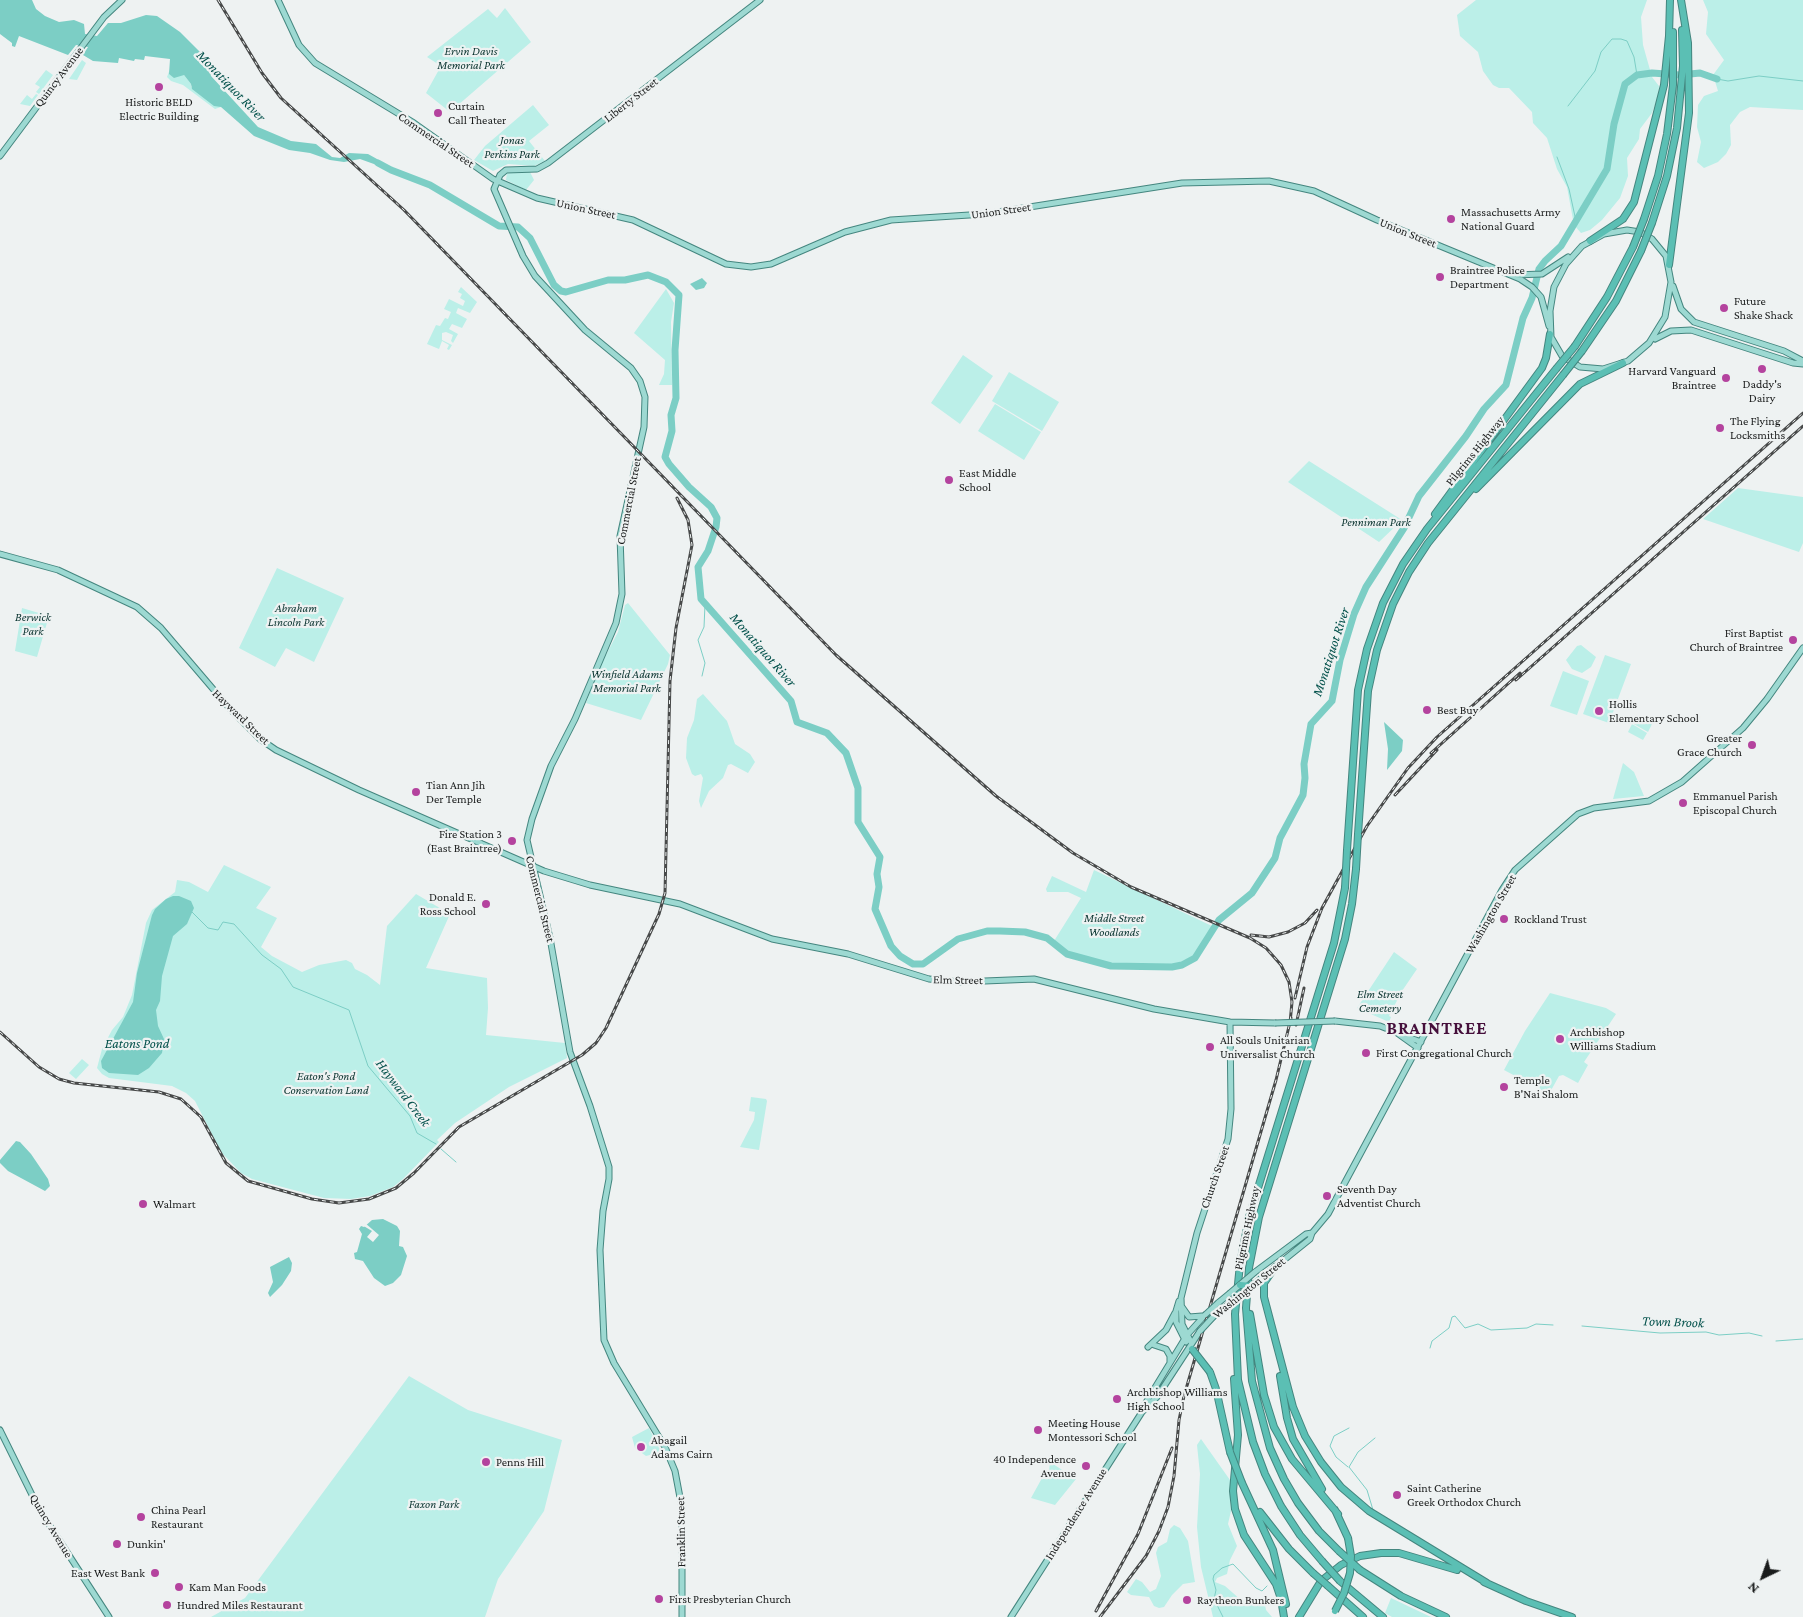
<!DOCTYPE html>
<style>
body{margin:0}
#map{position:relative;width:1803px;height:1617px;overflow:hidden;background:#eef2f2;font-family:"Crimson Pro",serif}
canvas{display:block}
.north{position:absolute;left:1738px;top:1552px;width:50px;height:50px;-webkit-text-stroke:4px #eef2f2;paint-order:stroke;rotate:222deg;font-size:14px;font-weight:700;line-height:20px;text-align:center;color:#1a1c1c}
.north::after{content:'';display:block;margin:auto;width:18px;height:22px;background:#1a1c1c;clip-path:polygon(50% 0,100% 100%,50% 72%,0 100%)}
</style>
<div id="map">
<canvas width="1803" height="1617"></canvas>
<div class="north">N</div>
</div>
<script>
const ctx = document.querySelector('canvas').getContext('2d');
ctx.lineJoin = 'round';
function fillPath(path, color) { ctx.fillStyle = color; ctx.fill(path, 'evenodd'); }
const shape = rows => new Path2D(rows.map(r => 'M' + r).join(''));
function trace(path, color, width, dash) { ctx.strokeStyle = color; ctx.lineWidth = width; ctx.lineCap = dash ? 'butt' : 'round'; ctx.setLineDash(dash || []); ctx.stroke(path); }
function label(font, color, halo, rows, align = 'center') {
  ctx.font = font + ' "Crimson Pro",serif'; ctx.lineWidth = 4.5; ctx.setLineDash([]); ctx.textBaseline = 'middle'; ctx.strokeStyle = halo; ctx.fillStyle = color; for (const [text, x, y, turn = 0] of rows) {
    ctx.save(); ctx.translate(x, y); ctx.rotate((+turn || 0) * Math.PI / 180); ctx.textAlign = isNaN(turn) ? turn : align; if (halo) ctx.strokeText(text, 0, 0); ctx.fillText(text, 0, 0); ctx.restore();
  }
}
fillPath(shape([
 [1476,0,1647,0,1641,17,1643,45,1652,77,1659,86,1658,97,1652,113,1640,129,1639,139,1627,158,1628,176,1620,198,1602,220,1590,230,1581,233,1574,225,1567,187,1557,169,1547,138,1533,123,1532,112,1509,88,1499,88,1493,85,1483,71,1478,52,1460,36,1457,15],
 [1703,0,1803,0,1803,110,1750,107,1740,112,1730,125,1731,145,1726,154,1718,162,1704,168,1697,162,1701,142,1697,127,1698,105,1704,96,1718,91,1713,75,1724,60,1706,34,1708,12],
 [505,8,531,42,450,112,426,93,441,66,427,57,488,9,497,18],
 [82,60,86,63,77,80,69,79],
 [170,69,170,74,184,75,191,84,191,87,221,107,215,109,183,85,171,81,167,77],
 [46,70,53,75,39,94,36,92,40,87,35,84],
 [36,94,38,95,30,106,20,104,27,95,32,99],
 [533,105,549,125,529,141,545,161,534,166,508,164,493,171,474,160,485,146],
 [514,171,530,172,534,180,526,190,506,180,507,173],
 [461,287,477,302,470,313,458,308,456,313,467,319,462,328,452,324,449,329,458,334,453,343,451,341,453,335,446,332,442,333,442,340,452,345,449,350,447,349,449,345,442,341,439,349,427,344,436,325,440,326,445,318,448,319,451,312,444,309,449,299,463,306,465,301,460,298,462,294,458,292],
 [666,289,674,303,671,322,672,385,659,385,664,374,665,360,634,333],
 [963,355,993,376,960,424,931,403],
 [1009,372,1059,402,1042,431,992,401],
 [995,404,1041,432,1024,460,978,431],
 [1309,461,1402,520,1379,542,1288,482],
 [1738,488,1803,497,1803,543,1799,552,1703,519],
 [277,568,344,598,314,662,286,648,275,667,239,648],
 [628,603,670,655,668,664,641,720,586,703,598,670,618,632,625,605],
 [22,608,49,616,37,657,15,651],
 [1581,645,1596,657,1591,667,1582,673,1572,669,1566,660,1577,646],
 [1605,655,1631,664,1609,723,1583,714],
 [1563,671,1589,681,1577,715,1550,706],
 [703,694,727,721,735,744,750,754,755,762,748,773,731,764,728,765,723,778,709,791,701,808,699,801,703,778,701,774,695,776,692,774,686,758,687,738,694,720,697,699],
 [1637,716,1652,724,1648,732,1632,723],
 [1632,724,1647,733,1643,740,1628,732],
 [1623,763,1634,772,1644,796,1613,799],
 [224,865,271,887,256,908,277,918,261,947,272,956,302,972,319,965,346,960,352,963,355,969,367,975,380,985,387,926,416,894,450,914,426,968,487,978,488,1008,486,1035,565,1043,567,1058,509,1087,455,1123,437,1140,439,1142,403,1179,393,1187,370,1196,351,1199,324,1198,252,1179,241,1173,221,1152,195,1101,186,1093,172,1086,109,1078,102,1074,97,1068,102,1049,112,1030,123,1017,132,995,146,923,152,910,175,892,177,880,189,882,208,892],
 [1094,870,1214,927,1197,954,1182,965,1151,967,1111,966,1067,954,1054,941,1081,898,1068,892,1047,892,1046,889,1052,876,1086,892],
 [1394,952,1417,969,1402,991,1389,1016,1391,1017,1389,1022,1357,1008],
 [1550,993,1606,1008,1616,1014,1584,1062,1588,1065,1578,1083,1563,1075,1559,1076,1549,1094,1504,1070,1525,1031],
 [82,1059,89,1065,76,1079,69,1073],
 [751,1097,766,1099,767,1101,759,1150,740,1147,754,1120,755,1112,749,1111],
 [409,1376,468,1410,562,1440,544,1511,498,1579,485,1617,211,1617,245,1598],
 [649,1428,661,1452,646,1456,635,1448,632,1437],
 [1201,1439,1230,1480,1231,1511,1228,1524,1237,1546,1230,1560,1227,1574,1217,1578,1215,1582,1225,1586,1241,1600,1254,1603,1264,1600,1266,1610,1272,1617,1213,1617,1201,1567,1197,1527,1200,1474,1197,1445],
 [1050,1462,1076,1479,1055,1505,1031,1498,1042,1478,1049,1471],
 [1174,1525,1180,1528,1188,1541,1195,1582,1183,1584,1172,1595,1164,1607,1159,1608,1154,1606,1149,1597,1131,1595,1127,1592,1136,1579,1142,1582,1150,1592,1156,1589,1161,1576,1156,1553,1158,1547,1167,1542,1170,1529],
 [1391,1598,1431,1617,1392,1617,1385,1613]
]), '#bbefe8');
fillPath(shape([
 [0,0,32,0,36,9,45,16,59,22,74,20,84,24,85,34,97,36,108,23,121,23,146,15,157,16,180,32,200,52,207,62,211,76,258,127,291,141,316,144,332,157,340,158,349,153,368,154,377,159,385,168,360,159,344,162,330,160,310,153,289,150,254,136,221,107,214,106,192,89,191,84,184,75,174,78,169,74,170,59,145,56,144,60,135,59,134,61,119,58,118,63,93,61,83,55,88,47,76,45,68,55,19,36,15,47,12,46,12,43,0,34],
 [702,278,707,283,704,288,696,290,690,284],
 [1384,722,1403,740,1402,751,1387,770,1388,749],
 [173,896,179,896,191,901,194,908,187,924,173,936,162,976,160,1001,156,1010,158,1026,164,1039,162,1053,149,1068,138,1075,109,1073,102,1068,101,1061,133,1002,137,973,152,915,155,909,166,899],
 [16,1141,20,1142,31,1154,48,1179,50,1186,45,1191,8,1171,0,1163,0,1160],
 [383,1219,397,1226,400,1231,399,1246,403,1247,407,1256,401,1275,393,1283,385,1286,374,1278,363,1261,355,1259,354,1253,357,1252,362,1234,359,1229,361,1226,364,1227,372,1220],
 [289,1257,292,1263,291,1271,282,1285,270,1297,268,1293,273,1282,270,1267]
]), '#7ccec5');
fillPath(shape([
 [365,1223,379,1235,373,1242,367,1237,372,1231,362,1225]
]), '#eef2f2');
trace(shape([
 [1717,79,1728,81,1759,76,1803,81],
 [1568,106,1595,71,1601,52,1612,39,1621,39,1627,41,1634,57,1637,75],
 [1557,157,1569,189,1576,221],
 [702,676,705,663,698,640,704,627,705,605],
 [192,912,208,928,218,930,223,922,234,924,262,955,281,969,293,987,349,1010,368,1066,410,1116,417,1133,436,1144],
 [441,1149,456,1162],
 [1582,1326,1660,1333,1706,1332,1719,1335,1749,1333,1762,1336],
 [1776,1341,1803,1339],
 [1430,1348,1432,1341,1449,1328,1452,1317,1455,1316,1465,1328,1478,1324,1491,1330,1527,1328,1536,1324,1553,1325],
 [1348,1467,1336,1457,1330,1446,1334,1436,1349,1428],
 [1373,1510,1367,1490,1349,1467,1358,1452,1375,1438],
 [1223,1617,1214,1599,1216,1590,1213,1579,1214,1575,1222,1568,1233,1564,1256,1588,1262,1591,1267,1586]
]), '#7ccec5', 1);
trace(shape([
 [378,163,391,170,430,185,499,226,518,227,530,238,554,285,561,291,566,292,608,280,625,280,648,275,666,282,679,295,675,350,676,398,671,415,672,431,665,457,669,464,689,487,711,507,717,518,716,527,708,551,698,567,701,599,791,701,797,722,827,733,846,753,858,788,858,822,880,857,877,874,879,887,875,909,891,946,900,956,913,964,923,964,958,939,987,931,1000,931,1025,932,1047,938,1067,954,1111,966,1172,967,1182,965,1195,958,1219,920,1252,893,1275,858,1280,838,1303,795,1305,778,1304,764,1311,724,1332,701,1340,660,1354,614,1366,587,1404,528,1419,496,1466,436,1484,409,1506,385,1523,318,1532,298,1539,269,1545,261,1561,246,1607,169,1614,124,1625,84,1637,75,1652,73,1680,75,1700,73,1717,79]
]), '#7ccec5', 7);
const major = shape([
 [278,0,299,45,315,63,414,123,493,179,537,198,633,220,726,264,751,267,771,264,845,232,891,220,985,214,1182,183,1269,181,1314,191,1377,220,1520,279,1532,287,1541,297,1549,326],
 [0,156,104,17,122,0],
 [1627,230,1640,232,1652,239,1666,256,1671,282,1665,317,1649,343,1628,361,1603,369,1580,367,1562,356,1551,337,1550,311,1554,287,1566,264,1582,246,1604,234,1627,230],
 [1515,275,1542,274,1568,257],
 [1673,286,1681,309,1694,322,1784,351,1803,361],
 [1655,339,1671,331,1691,330,1793,363,1803,364],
 [0,554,58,570,137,607,161,628,231,710,260,739,276,750,359,790,544,871,590,885,680,904,772,939,848,954,929,979,960,982,1034,979,1154,1009,1230,1022,1275,1023],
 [1335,1021,1380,1026,1421,1042],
 [1397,1033,1418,1048],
 [1255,1272,1306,1234,1312,1233],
 [1254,1284,1310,1239,1312,1233,1328,1214,1502,890,1515,870,1578,814,1594,808,1649,801,1682,782,1743,728,1767,699,1803,648],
 [1179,1301,1176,1311,1176,1322,1186,1342],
 [1218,1303,1229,1294],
 [1182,1307,1189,1317,1202,1316],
 [1214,1316,1229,1304],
 [1191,1342,1182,1324,1181,1298,1197,1233,1228,1139,1231,1109,1230,1022],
 [1154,1345,1166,1349,1170,1356,1170,1362],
 [1148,1347,1166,1330,1175,1313],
 [1142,1412,1157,1397,1200,1331],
 [0,1430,39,1509,109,1617],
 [682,1617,682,1508,675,1471,665,1447,614,1363,604,1340,600,1250,603,1211,609,1179,609,1167,590,1106,570,1052,550,938,527,840,532,819,551,766,575,719,616,623,622,594,620,536,644,427,645,397,640,381,631,368,585,330,535,276,523,256,494,189,500,175,506,170,537,169,548,163,760,0],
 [1011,1617,1142,1412,1145,1404,1187,1335,1205,1315]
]);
const highway = shape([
 [1644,219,1658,176,1667,134,1673,85,1673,32],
 [1652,223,1667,176,1677,128,1683,66,1682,30],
 [1590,241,1623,219,1634,202,1664,85,1669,36,1670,0],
 [1669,265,1689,113,1688,43,1681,0],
 [1575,346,1607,297,1633,247],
 [1582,351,1616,301,1641,251],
 [1476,489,1580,384,1623,363],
 [1435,514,1542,368,1546,358,1550,334],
 [1358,834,1368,691,1377,650,1393,604,1409,572,1428,543,1563,375],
 [1347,850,1358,690,1367,649,1383,603,1403,564,1427,529,1556,369],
 [1275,1267,1264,1283,1264,1297,1293,1407,1305,1436,1321,1462,1341,1487,1369,1511,1487,1583],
 [1250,1314,1264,1395,1274,1427,1292,1459,1338,1514],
 [1210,1372,1216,1389,1230,1452],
 [1280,1376,1287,1418,1293,1439,1322,1489],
 [1234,1379,1238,1435,1233,1491,1235,1509,1244,1535,1276,1584,1281,1599,1284,1617],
 [1242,1483,1273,1550,1286,1604],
 [1335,1510,1348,1538],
 [1260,1512,1289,1549,1313,1573],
 [1339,1551,1319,1531,1298,1503,1284,1479,1270,1448,1252,1381,1246,1308,1249,1268,1259,1217,1345,939,1352,904,1356,869],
 [1322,1561,1300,1535,1281,1506,1265,1474,1253,1442,1238,1380,1235,1314,1240,1264,1249,1217,1334,943,1345,888],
 [1360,1570,1401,1596,1446,1617],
 [1340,1581,1383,1617],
 [1484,1582,1526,1601,1572,1617],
 [1328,1586,1363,1617],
 [1299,1617,1321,1581,1341,1565,1360,1556,1381,1553,1399,1553,1457,1570]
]);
trace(major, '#44867f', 7);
trace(highway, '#44867f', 8);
trace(major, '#9dd9d2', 5);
trace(highway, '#5bbfb4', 6);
const rail = shape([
 [218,0,262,73,281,98,404,210,836,655,996,796,1073,853,1131,887,1250,938,1266,948,1281,965,1289,982,1292,1002,1290,1023],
 [1516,680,1803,426],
 [1431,753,1520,673],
 [1395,795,1437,750],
 [1251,935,1269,937,1288,932,1305,923,1317,910],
 [1295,998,1307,947,1322,908,1367,826,1408,768,1437,737,1803,413],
 [1296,1025,1304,988],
 [0,1032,39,1067,59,1079,74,1083,159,1092,181,1099,201,1117,226,1163,248,1181,312,1199,339,1203,369,1199,396,1188,414,1173,459,1127,582,1055,596,1043,606,1028,659,914,665,893,670,681,676,628,692,545,688,520,677,498],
 [1096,1611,1138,1534,1172,1448],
 [1100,1617,1146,1556,1159,1531,1168,1507,1174,1476,1179,1420,1184,1396,1276,1080,1291,1018]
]);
trace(rail, '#474949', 3);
trace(rail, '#eef2f2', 1, [4]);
const majorBridge = shape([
 [1275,1023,1335,1021],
 [1229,1294,1255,1272],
 [1229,1304,1251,1286],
 [1205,1315,1218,1303],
 [1200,1331,1214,1316]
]);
const highwayBridge = shape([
 [1633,247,1644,219],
 [1641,251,1652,223],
 [1556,369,1575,346],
 [1563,375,1582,351],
 [1356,869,1358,834],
 [1345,888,1347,850],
 [1240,1285,1253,1286],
 [1192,1349,1210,1372],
 [1230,1452,1242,1483],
 [1339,1551,1360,1570],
 [1322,1561,1340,1581],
 [1313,1573,1328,1586],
 [1335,1611,1344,1593,1350,1573,1351,1556,1348,1538]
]);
trace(majorBridge, '#44867f', 7, []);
trace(highwayBridge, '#44867f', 8, []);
trace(majorBridge, '#9dd9d2', 5);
trace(highwayBridge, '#5bbfb4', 6);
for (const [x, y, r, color] of [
 [159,87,5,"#b4439e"],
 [438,113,5,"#b4439e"],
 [1451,219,5,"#b4439e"],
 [1440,277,5,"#b4439e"],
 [1724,308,5,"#b4439e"],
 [1762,369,5,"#b4439e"],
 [1726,378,5,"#b4439e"],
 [1720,428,5,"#b4439e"],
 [949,480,5,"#b4439e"],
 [1793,640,5,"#b4439e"],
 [1427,710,5,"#b4439e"],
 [1599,711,5,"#b4439e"],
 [1752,745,5,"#b4439e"],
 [416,792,5,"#b4439e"],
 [1683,803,5,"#b4439e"],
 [512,841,5,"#b4439e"],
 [486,904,5,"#b4439e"],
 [1504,919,5,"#b4439e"],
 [1560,1039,5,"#b4439e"],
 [1210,1047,5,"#b4439e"],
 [1366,1053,5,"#b4439e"],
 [1504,1087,5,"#b4439e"],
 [1327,1196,5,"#b4439e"],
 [143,1204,5,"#b4439e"],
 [1117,1399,5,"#b4439e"],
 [1038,1430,5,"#b4439e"],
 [641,1447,5,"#b4439e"],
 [486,1462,5,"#b4439e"],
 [1086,1466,5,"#b4439e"],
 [1397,1495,5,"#b4439e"],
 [141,1517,5,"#b4439e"],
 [117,1544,5,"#b4439e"],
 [155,1573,5,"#b4439e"],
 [179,1587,5,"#b4439e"],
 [659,1599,5,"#b4439e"],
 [1187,1600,5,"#b4439e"],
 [167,1605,5,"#b4439e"]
]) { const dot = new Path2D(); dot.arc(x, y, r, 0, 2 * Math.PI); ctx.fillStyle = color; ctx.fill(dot); trace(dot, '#eef2f2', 2); }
label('italic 12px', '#09332f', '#eef2f2', [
 ["Ervin Davis",471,51],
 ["Memorial Park",471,65],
 ["Jonas",512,140],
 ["Perkins Park",512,154],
 ["Penniman Park",1376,522],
 ["Abraham",296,608],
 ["Lincoln Park",296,622],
 ["Berwick",33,617],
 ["Park",33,631],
 ["Winfield Adams",627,674],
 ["Memorial Park",627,688],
 ["Middle Street",1114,918],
 ["Woodlands",1114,932],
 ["Elm Street",1380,994],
 ["Cemetery",1380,1008],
 ["Eaton's Pond",326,1076],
 ["Conservation Land",326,1090],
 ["Faxon Park",434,1504]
]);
label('12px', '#1a1c1c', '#eef2f2', [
 ["Quincy Avenue",59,77,-53],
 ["Liberty Street",631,100,-38],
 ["Commercial Street",436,140,34],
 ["Union Street",586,209,12],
 ["Union Street",1001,211,-8],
 ["Union Street",1408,233,22],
 ["Pilgrims Highway",1475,451,-51],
 ["Commercial Street",629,501,-79],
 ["Hayward Street",241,717,44],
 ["Commercial Street",540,899,76],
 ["Washington Street",1491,914,-60],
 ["Elm Street",958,980,1],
 ["Church Street",1215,1177,-71],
 ["Pilgrims Highway",1247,1228,-78],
 ["Washington Street",1249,1288,-39],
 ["Independence Avenue",1076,1514,-58],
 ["Quincy Avenue",51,1526,59],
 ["Franklin Street",681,1532,-91]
]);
label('12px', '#1a1c1c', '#eef2f2', [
 ["Historic BELD",159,102,"center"],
 ["Electric Building",159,116,"center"],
 ["Curtain",448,106],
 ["Call Theater",448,120],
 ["Massachusetts Army",1461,212],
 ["National Guard",1461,226],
 ["Braintree Police",1450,270],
 ["Department",1450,284],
 ["Future",1734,301],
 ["Shake Shack",1734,315],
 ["Harvard Vanguard",1716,371,"right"],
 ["Braintree",1716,385,"right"],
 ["Daddy's",1762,384,"center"],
 ["Dairy",1762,398,"center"],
 ["The Flying",1730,421],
 ["Locksmiths",1730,435],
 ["East Middle",959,473],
 ["School",959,487],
 ["First Baptist",1783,633,"right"],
 ["Church of Braintree",1783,647,"right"],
 ["Hollis",1609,704],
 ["Elementary School",1609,718],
 ["Best Buy",1437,710],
 ["Greater",1742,738,"right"],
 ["Grace Church",1742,752,"right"],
 ["Tian Ann Jih",426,785],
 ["Der Temple",426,799],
 ["Emmanuel Parish",1693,796],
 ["Episcopal Church",1693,810],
 ["Fire Station 3",502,834,"right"],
 ["(East Braintree)",502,848,"right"],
 ["Donald E.",476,897,"right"],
 ["Ross School",476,911,"right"],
 ["Rockland Trust",1514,919],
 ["Archbishop",1570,1032],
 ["Williams Stadium",1570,1046],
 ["All Souls Unitarian",1220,1040],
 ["Universalist Church",1220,1054],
 ["First Congregational Church",1376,1053],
 ["Temple",1514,1080],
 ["B'Nai Shalom",1514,1094],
 ["Seventh Day",1337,1189],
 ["Adventist Church",1337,1203],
 ["Walmart",153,1204],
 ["Archbishop Williams",1127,1392],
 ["High School",1127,1406],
 ["Meeting House",1048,1423],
 ["Montessori School",1048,1437],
 ["Abagail",651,1440],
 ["Adams Cairn",651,1454],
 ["40 Independence",1076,1459,"right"],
 ["Avenue",1076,1473,"right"],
 ["Penns Hill",496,1462],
 ["Saint Catherine",1407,1488],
 ["Greek Orthodox Church",1407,1502],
 ["China Pearl",151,1510],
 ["Restaurant",151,1524],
 ["Dunkin'",127,1544],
 ["East West Bank",145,1573,"right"],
 ["Kam Man Foods",189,1587],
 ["First Presbyterian Church",669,1599],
 ["Raytheon Bunkers",1197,1600],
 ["Hundred Miles Restaurant",177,1605]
], 'left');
label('italic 14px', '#03514b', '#eef2f2', [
 ["Monatiquot River",231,86,46],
 ["Monatiquot River",763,650,49],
 ["Monatiquot River",1331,652,-72],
 ["Eatons Pond",137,1044],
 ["Hayward Creek",403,1093,53],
 ["Town Brook",1673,1322,2]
]);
ctx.letterSpacing = '1px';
label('bold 18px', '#450f3b', '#eef2f2', [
 ["BRAINTREE",1437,1028]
]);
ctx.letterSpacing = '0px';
</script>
